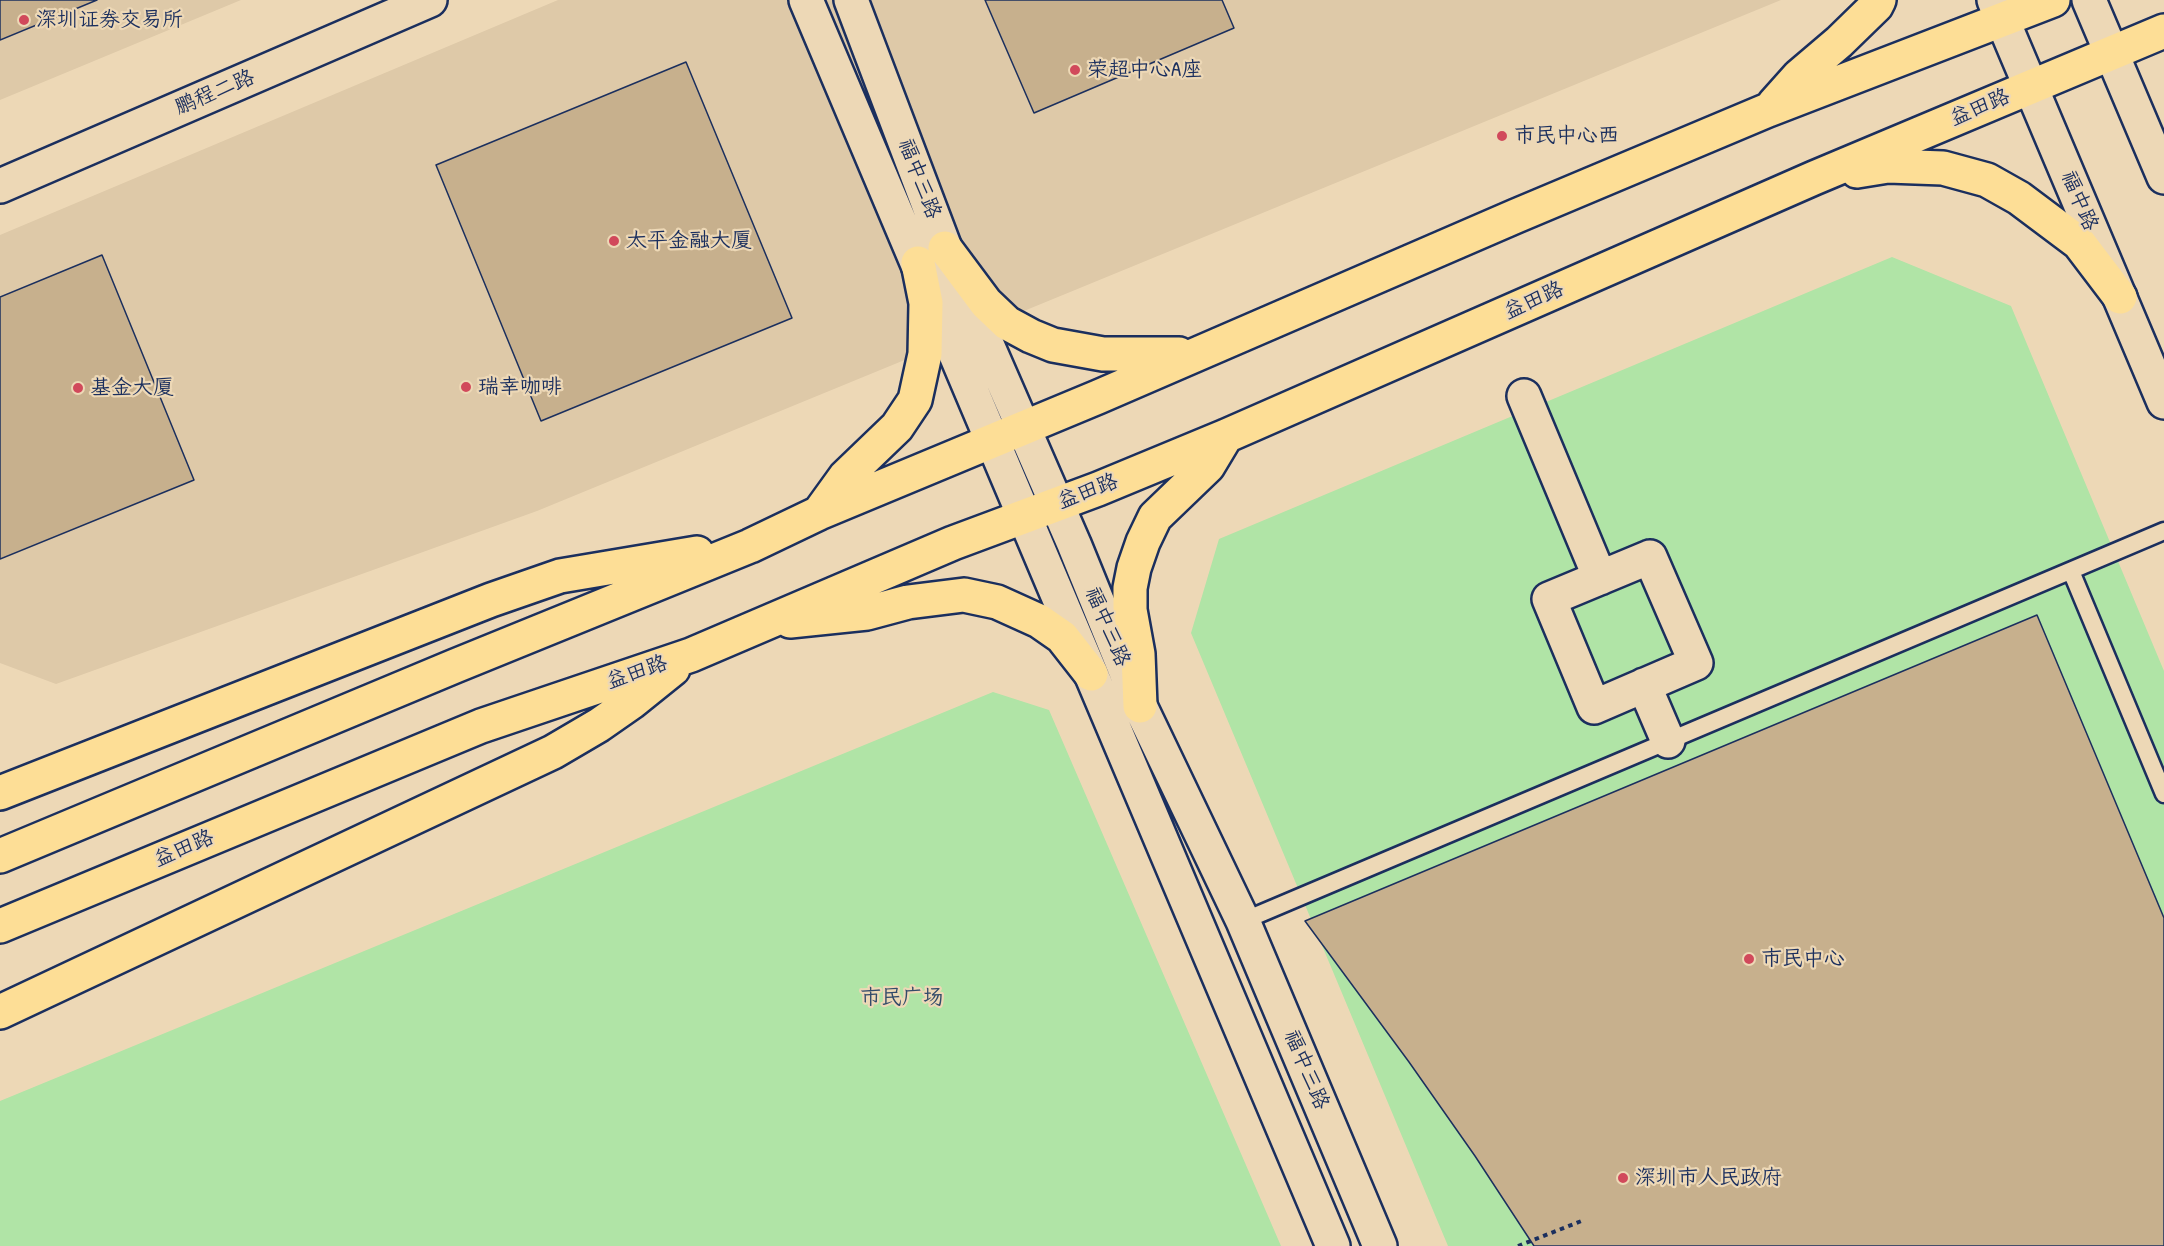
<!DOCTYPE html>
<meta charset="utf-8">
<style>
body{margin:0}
canvas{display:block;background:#edd8b6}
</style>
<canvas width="2164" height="1246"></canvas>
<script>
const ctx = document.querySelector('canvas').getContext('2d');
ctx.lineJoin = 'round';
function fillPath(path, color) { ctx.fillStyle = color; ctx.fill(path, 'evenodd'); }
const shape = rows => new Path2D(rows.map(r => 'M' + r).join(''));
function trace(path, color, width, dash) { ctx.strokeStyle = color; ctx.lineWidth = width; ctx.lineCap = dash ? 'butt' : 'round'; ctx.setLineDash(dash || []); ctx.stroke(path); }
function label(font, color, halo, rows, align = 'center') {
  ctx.font = font + ' "Patrick Hand","LXGW WenKai TC",sans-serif'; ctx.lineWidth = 4.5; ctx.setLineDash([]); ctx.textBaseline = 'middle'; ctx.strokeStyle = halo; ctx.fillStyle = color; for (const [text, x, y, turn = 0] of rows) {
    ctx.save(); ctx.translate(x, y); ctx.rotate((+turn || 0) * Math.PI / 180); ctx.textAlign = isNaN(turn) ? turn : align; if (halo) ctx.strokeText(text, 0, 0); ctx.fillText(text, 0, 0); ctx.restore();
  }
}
fillPath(shape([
 [0,0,241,0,0,100],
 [558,0,1781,0,537,511,56,684,0,663,0,235]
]), '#dec9a8');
fillPath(shape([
 [1892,257,2011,306,2164,671,2164,1246,1448,1246,1191,633,1219,539],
 [993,692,1049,710,1281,1246,0,1246,0,1101]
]), '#b0e4a6');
const building = shape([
 [0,0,97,0,0,40,0,0],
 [985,0,1222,0,1234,28,1034,113,985,0],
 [686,62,792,318,541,421,436,165,686,62],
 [102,255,194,480,0,559,0,297,102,255],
 [2037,615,2164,918,2164,1246,1534,1246,1475,1156,1409,1062,1305,921,2037,615]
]);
fillPath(building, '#c7b08d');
trace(building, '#1b2f5e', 1.5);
const lane = shape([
 [2071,571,2164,794],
 [1243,921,2164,531]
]);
const street = shape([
 [0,186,430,0],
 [1524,396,1600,578],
 [1650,557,1696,663,1594,707,1549,599,1650,557],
 [1644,685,1668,741]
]);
const secondary = shape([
 [806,0,1333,1246],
 [851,0,945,248,1074,544,1140,706,1243,921,1380,1246],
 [1994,0,2164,402],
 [2089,0,2164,177]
]);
const primary = shape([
 [1774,104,1799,76,1839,42,1876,6,1879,0],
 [1857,171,1888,166,1943,168,1987,180,2019,198,2079,243,2120,297],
 [945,248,986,303,1007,323,1031,336,1053,345,1103,354,1179,354],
 [819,513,845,477,897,427,915,400,925,354,926,303,918,263],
 [790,621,867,613,908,602,964,595,997,602,1039,621,1062,637,1091,674],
 [1140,706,1138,654,1130,610,1130,588,1134,568,1143,542,1155,517,1208,466,1226,436],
 [0,793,491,600,560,576,697,553],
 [0,856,455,666,750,546,819,513,1098,397,1516,216,1768,110,2053,0],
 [0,926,481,726,691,655,953,543,1098,489,1226,436,1814,178,2164,31],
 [0,1012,553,752,599,725,632,702,673,669]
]);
trace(lane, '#1b2f5e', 21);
trace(street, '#1b2f5e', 38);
trace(secondary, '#1b2f5e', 38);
trace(primary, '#1b2f5e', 38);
trace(shape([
 [1518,1246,1584,1220]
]), '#1b2f5e', 4, [4.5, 4.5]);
trace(lane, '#edd8b6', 16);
trace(street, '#edd8b6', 33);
trace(secondary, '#edd8b6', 33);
trace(primary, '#fdde96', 33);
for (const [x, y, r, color] of [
 [24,20,6,"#d1495b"],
 [1075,70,6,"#d1495b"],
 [1502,136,6,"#d1495b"],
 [614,241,6,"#d1495b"],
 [466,387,6,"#d1495b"],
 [78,388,6,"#d1495b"],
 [1749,959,6,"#d1495b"],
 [1623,1178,6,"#d1495b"]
]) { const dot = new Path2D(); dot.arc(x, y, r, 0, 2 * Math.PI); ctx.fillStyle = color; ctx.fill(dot); trace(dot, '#edd8b6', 2); }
label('21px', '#1b2f5e', '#edd8b6', [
 ["深圳证券交易所",36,20],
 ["荣超中心A座",1087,70],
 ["市民中心西",1514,136],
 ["太平金融大厦",626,241],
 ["瑞幸咖啡",478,387],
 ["基金大厦",90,388],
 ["市民中心",1761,959],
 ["深圳市人民政府",1635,1178]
], 'left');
label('21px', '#1b2f5e', '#edd8b6', [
 ["鹏程二路",215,93,-23],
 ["益田路",1980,108,-23],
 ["福中三路",919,179,69],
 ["福中路",2079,201,67],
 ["益田路",1534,301,-24],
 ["益田路",1088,492,-21],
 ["福中三路",1107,627,67],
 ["益田路",637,673,-19],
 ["益田路",184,849,-23],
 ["福中三路",1306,1070,67]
]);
label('21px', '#314a69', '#edd8b6', [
 ["市民广场",902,998]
]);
</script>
